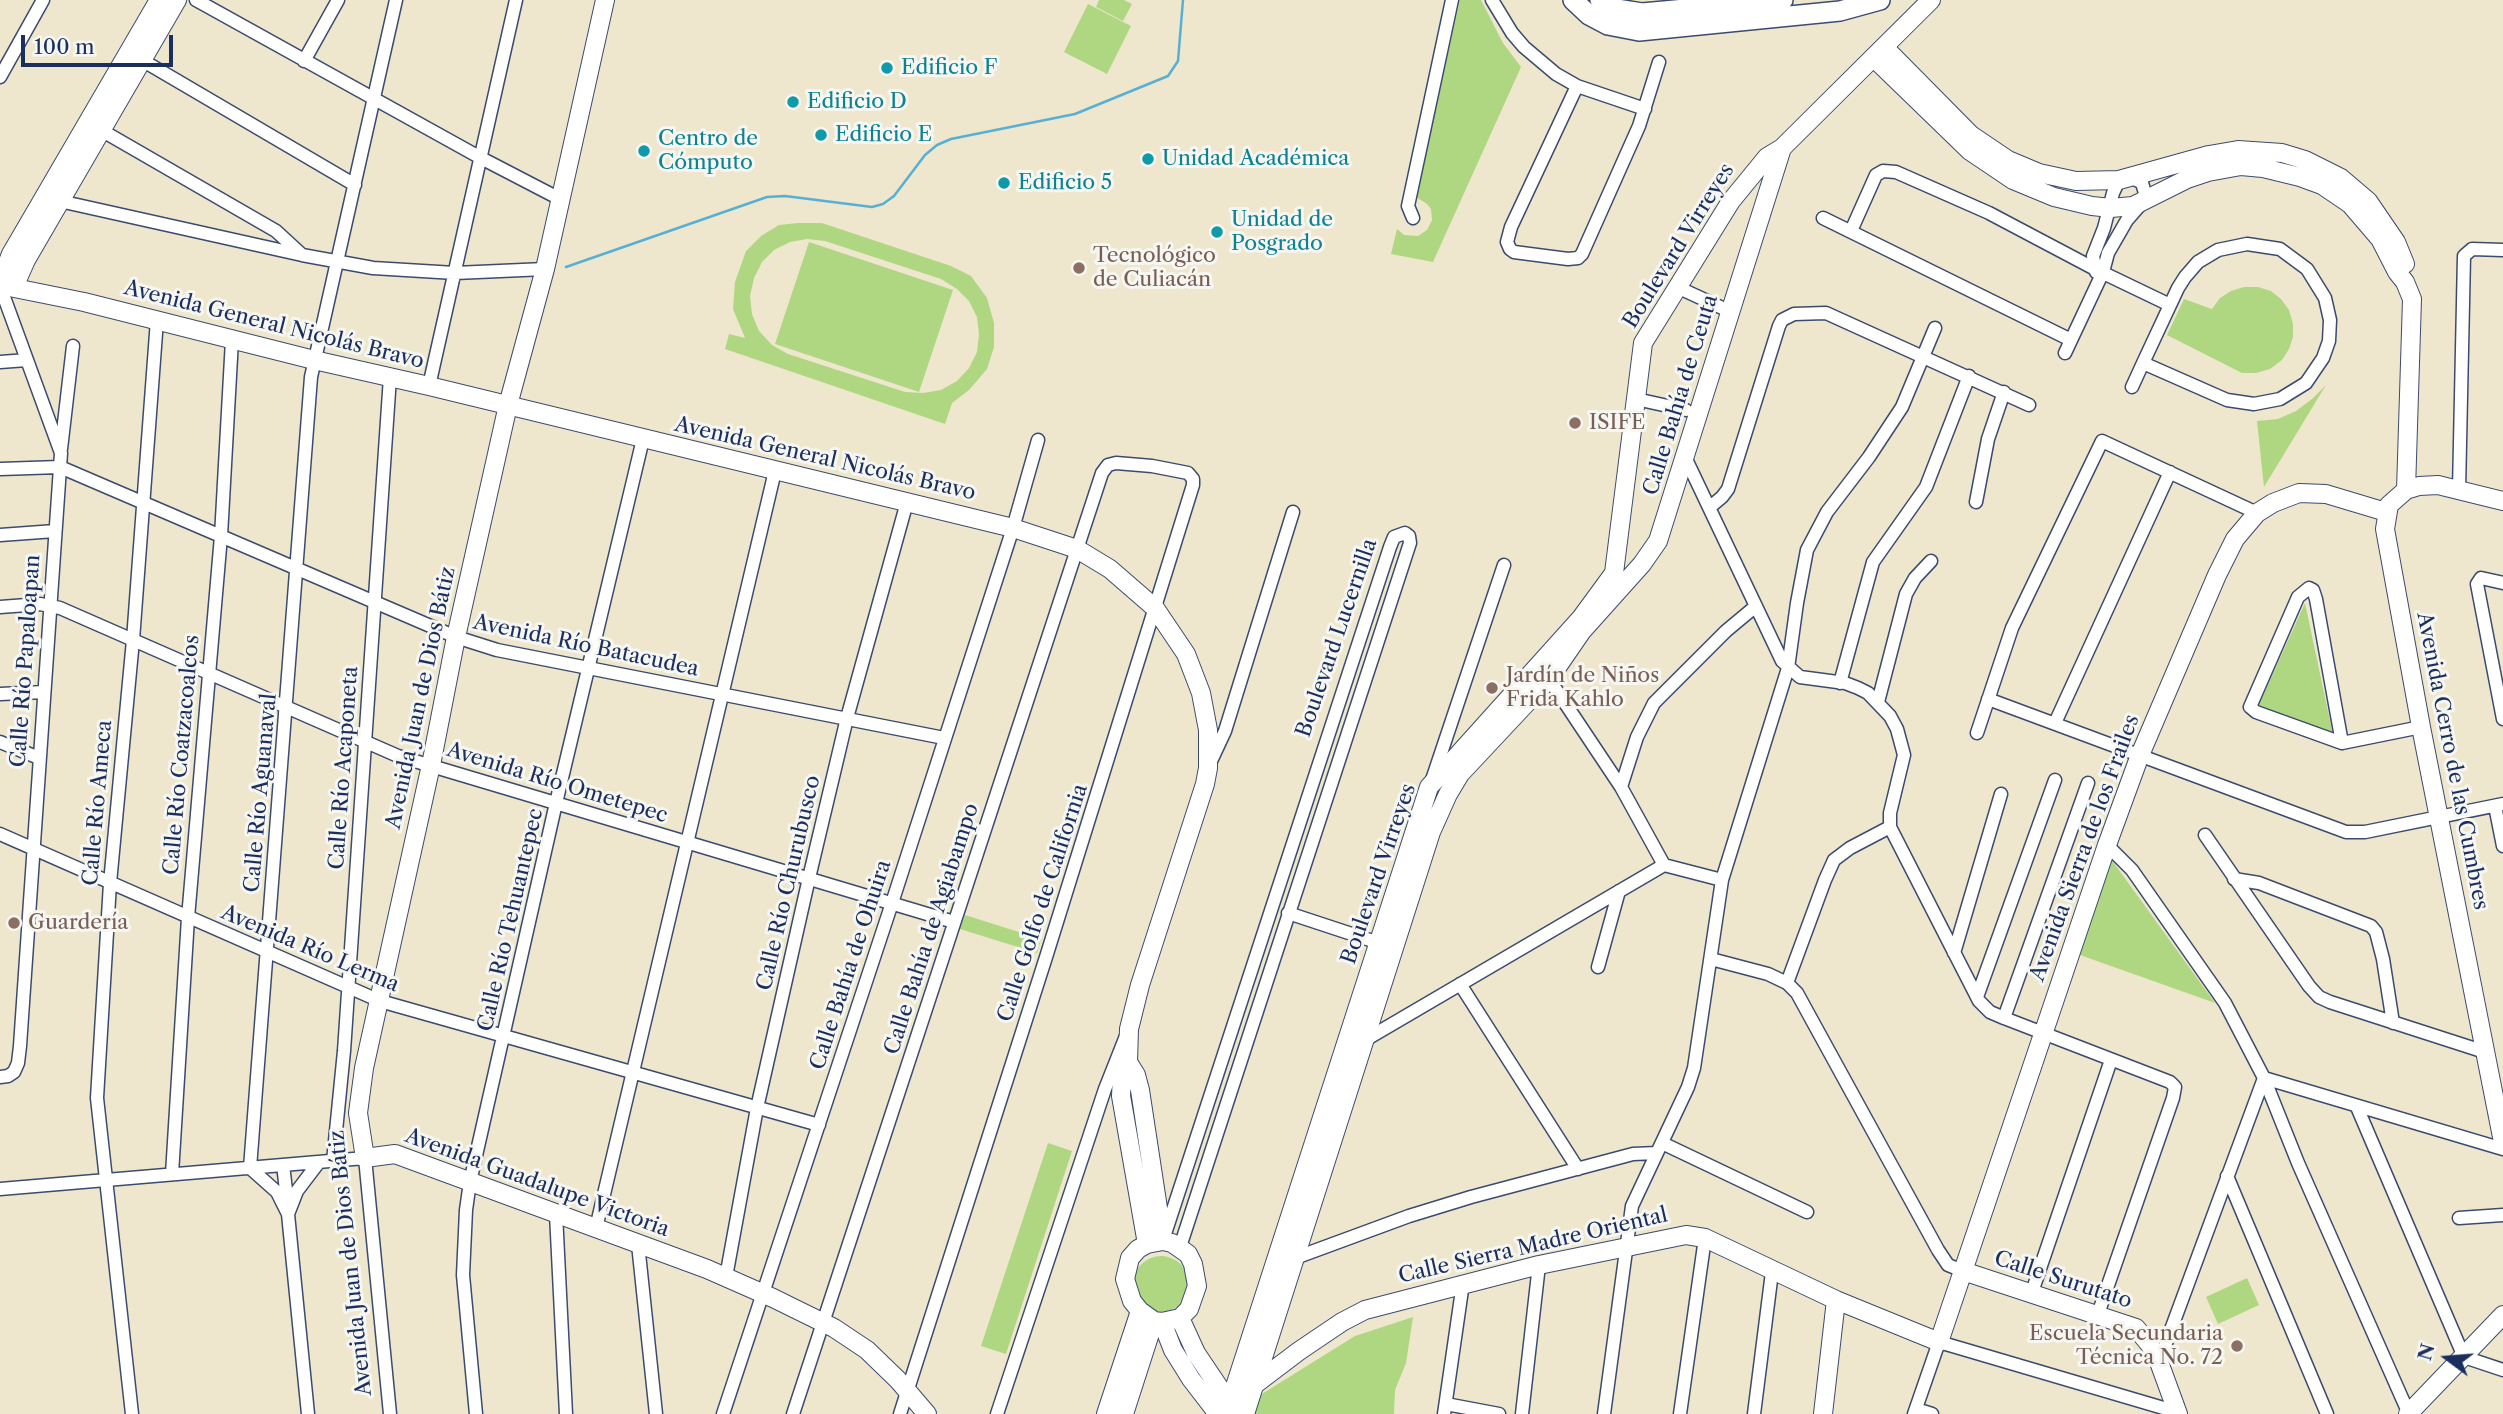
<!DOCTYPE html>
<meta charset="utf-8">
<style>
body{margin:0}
#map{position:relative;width:2503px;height:1414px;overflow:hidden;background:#eee7cd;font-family:"Libre Caslon Text",serif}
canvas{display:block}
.north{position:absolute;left:2412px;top:1323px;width:70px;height:70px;-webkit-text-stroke:5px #f6f6f2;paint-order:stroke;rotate:286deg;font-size:19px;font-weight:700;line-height:28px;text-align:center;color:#1b2f5e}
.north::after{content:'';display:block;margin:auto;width:24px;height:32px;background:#1b2f5e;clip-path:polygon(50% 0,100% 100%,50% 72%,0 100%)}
.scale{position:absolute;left:21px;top:35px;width:152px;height:32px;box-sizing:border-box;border:4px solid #1b2f5e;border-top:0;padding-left:9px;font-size:21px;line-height:24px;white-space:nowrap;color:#1b2f5e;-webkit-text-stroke:5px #f6f6f2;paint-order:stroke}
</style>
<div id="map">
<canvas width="2503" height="1414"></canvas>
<div class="north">N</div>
<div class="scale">100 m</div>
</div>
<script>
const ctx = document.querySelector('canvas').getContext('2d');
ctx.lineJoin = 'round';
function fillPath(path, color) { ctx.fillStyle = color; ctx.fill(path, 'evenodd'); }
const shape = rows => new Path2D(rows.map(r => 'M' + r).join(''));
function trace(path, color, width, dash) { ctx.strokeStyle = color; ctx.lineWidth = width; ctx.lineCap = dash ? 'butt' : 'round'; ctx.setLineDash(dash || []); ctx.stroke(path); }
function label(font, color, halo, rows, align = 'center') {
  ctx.font = font + ' "Libre Caslon Text",serif'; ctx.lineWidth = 6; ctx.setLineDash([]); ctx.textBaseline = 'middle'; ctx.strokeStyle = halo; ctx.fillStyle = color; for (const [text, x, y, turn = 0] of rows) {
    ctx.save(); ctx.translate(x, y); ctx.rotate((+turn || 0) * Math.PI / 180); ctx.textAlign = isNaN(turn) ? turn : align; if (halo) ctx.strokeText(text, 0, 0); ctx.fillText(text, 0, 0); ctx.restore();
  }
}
fillPath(shape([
 [1099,0,1124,0,1132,4,1123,21,1096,7],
 [1460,0,1481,0,1503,43,1521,67,1433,262,1391,254,1397,229,1404,235,1418,236,1427,230,1432,220,1431,209,1427,204,1416,197],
 [1088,4,1131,26,1107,74,1064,52],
 [798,223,822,223,951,266,971,276,987,298,994,323,994,347,987,369,969,390,952,403,945,424,725,349,729,334,745,338,733,309,735,282,746,251,761,236,779,225],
 [807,239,825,241,941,279,957,289,969,301,977,317,979,334,977,352,969,368,957,381,941,390,923,393,905,392,788,354,772,345,759,331,752,314,750,296,754,278,762,262,774,250,790,242],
 [809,242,953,290,919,392,775,344],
 [2244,287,2258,287,2271,291,2281,299,2289,310,2293,324,2293,337,2289,349,2282,360,2270,369,2256,373,2242,373,2167,335,2184,299,2212,309,2220,298,2231,291],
 [2326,385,2264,487,2257,421,2278,419,2296,411,2312,399],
 [2305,603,2333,735,2257,709],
 [2111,859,2215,1003,2080,955],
 [965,915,1041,939,1037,953,960,929],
 [1048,1143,1072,1151,1006,1354,981,1346],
 '1133 1284a28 28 0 1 1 56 0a28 28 0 1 1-56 0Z',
 [2247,1278,2259,1305,2218,1324,2206,1297],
 [1413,1317,1406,1363,1395,1390,1394,1414,1252,1414,1257,1397,1355,1336]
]), '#afd781');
trace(shape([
 [566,267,767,197,785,196,872,207,883,204,894,196,925,155,937,145,951,139,1075,114,1168,76,1178,61,1183,0]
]), '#57b0d4', 2.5);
const street = shape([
 [196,0,481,158,560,199],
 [1492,0,1512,33,1524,47,1556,74,1577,86,1645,109],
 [135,56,355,185],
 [304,61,338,0],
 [0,77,43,0],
 [1577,86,1511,227,1507,242,1510,249,1514,252,1568,259,1578,258,1582,254,1639,126,1659,62],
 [94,126,276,231,301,254],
 [55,200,302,255,373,268,455,273,545,269],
 [1413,218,1408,206,1452,0],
 [1823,218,2071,340],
 [1851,231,1876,175,1883,171,1896,172,1989,213,2095,269,2170,305],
 [2096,272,2093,256,2104,228,2113,193,2119,180],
 [0,286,61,453,20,1046,18,1063,14,1072,8,1076,0,1077],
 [1677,287,1731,312],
 [2065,353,2103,272,2108,253,2127,220,2141,204,2145,193,2142,183,2131,177],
 [0,362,27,360],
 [429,386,516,0],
 [2132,387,2143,363,2178,288,2185,277,2198,262,2218,250,2247,244,2280,249,2307,269,2325,298,2330,320,2329,341,2323,358,2306,383,2280,399,2254,404,2227,400,2143,363],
 [1636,399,1686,410],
 [61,449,73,346],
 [1685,457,1782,661,1800,677,1845,683,1858,688,1868,693,1890,716,1897,729,1904,755,1890,813,1890,827,1979,1001,1990,1012,2004,1018,2170,1082,2175,1087,2173,1098,2098,1314],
 [0,469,60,467,456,637,497,650,944,738],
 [2459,490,2464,256,2472,249,2503,250],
 [1976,502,1988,439,2004,392],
 [1710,507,1722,497,1728,489,1779,326,1782,320,1794,314,1826,313,2029,405],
 [0,535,55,531],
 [2503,583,2481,578,2477,584,2503,719],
 [2309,588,2313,590,2316,599,2342,743,2256,712,2250,707,2298,597,2309,588],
 [0,607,40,604,60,608,398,756,954,922],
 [1549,679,1621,787,1664,865],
 [1840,683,1873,562,1926,487,1969,376],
 [0,694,44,692],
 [1988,699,2346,832,2365,832,2503,804],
 [1878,702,1906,594,1915,578,1931,561],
 [2055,723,2170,472],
 [1977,733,2012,628,2102,441,2257,513],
 [0,742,39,758],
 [2342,743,2421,727],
 [1211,761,1225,731,1293,512],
 [1432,780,1504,565],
 [1621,787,1637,737,1654,703,1726,631,1756,606],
 [2495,806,2503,846],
 [0,834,380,1001,819,1125],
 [2205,835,2309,986,2319,997,2330,1002,2485,1052],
 [2107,845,2132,870,2225,1003,2264,1078,2298,1163,2409,1414],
 [1664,865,1722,880],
 [2234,879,2259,883,2371,926,2376,932,2383,959,2393,1023],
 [1288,913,1379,943],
 [1954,953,2001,794],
 [1711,959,1768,974,1787,983,1797,993,1938,1250,1948,1265,1963,1271],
 [1598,967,1619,891],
 [1787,983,1825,880,1834,860,1850,848,1890,827],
 [1460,984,1578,1169],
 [1977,997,2055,780],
 [2004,1018,2088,783],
 [1365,1040,1664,865],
 [2264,1078,2503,1149],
 [2357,1107,2464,1357,2503,1370],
 [1662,1143,1807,1212],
 [333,1161,344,1051,390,377],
 [283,1165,288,1207],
 [172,1174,188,918,221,536,232,340],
 [2227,1176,2327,1414],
 [0,1189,365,1158,390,1414],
 [288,1214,277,1192,250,1168,311,377,396,0],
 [556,1214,566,1414],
 [2459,1218,2503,1215],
 [596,1228,775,471],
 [1164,1237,1390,547,1394,537,1405,533,1409,536,1410,543,1180,1247],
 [638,1244,656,1414],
 [1295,1258,1409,1216,1471,1197,1633,1154,1657,1153],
 [726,1277,757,1108,809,878,847,718,907,502],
 [2032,1292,2111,1060],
 [2159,1362,2264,1078],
 [1446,1404,1499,1414],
 [1916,1409,1932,1414],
 [132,1414,97,1098,110,883,133,640,157,320],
 [308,1414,288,1214,297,1191,319,1162],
 [476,1414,463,1275,466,1210,470,1182,556,803,643,439],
 [723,1414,892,903,1013,528,1038,440],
 [793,1414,1102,473,1108,465,1116,463,1152,466,1188,473,1193,479,1193,485,1047,954,900,1414],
 [997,1414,1105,1089,1126,1036],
 [1444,1414,1463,1283],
 [1522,1414,1539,1265],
 [1604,1414,1632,1206,1688,1087,1694,1068,1722,880,1788,668,1797,603,1807,550,1827,512,1869,457,1902,407,1935,328],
 [1680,1414,1705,1238],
 [1754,1414,1772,1272],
 [1914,1414,1939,1342,2177,1412]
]);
const secondary = shape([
 [605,0,545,269,508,405,456,637,431,765,364,1068,358,1113,365,1158,395,1154,707,1269,773,1298,834,1328,867,1350,898,1380,927,1414],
 [1885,48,1971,135,2008,160,2039,173,2076,181,2119,180,2209,155,2238,150,2282,153,2305,160,2341,178,2368,201,2396,242,2405,264],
 [1874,58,1970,151,2013,180,2054,197,2092,206,2111,208,2133,206,2187,179,2208,172,2241,166,2263,168,2300,177,2322,185,2350,204,2380,239,2397,272,2405,282,2412,299,2406,490],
 [0,282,11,254,159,0],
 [0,285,84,302,314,360,429,386,1013,528,1077,549,1110,569,1155,608,1186,654,1201,693,1208,730,1208,768,1205,784,1140,985,1129,1029,1128,1062,1122,1077,1121,1096,1147,1244],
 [14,287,26,260,177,0],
 [2503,501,2438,485,2419,486,2406,490,2389,505,2385,529,2421,727,2503,1142],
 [1128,1062,1136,1075,1140,1090,1163,1241],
 [1163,1241,1172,1243,1188,1254,1193,1264,1197,1286,1189,1309,1180,1318,1162,1322,1154,1321,1140,1311,1132,1301,1125,1279,1130,1258,1138,1249,1147,1244,1163,1241],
 [1963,1271,2136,1328,2150,1345,2159,1362,2178,1414],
 [1180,1318,1196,1353,1233,1408],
 [1162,1322,1173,1350,1191,1379,1218,1414],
 [1229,1404,1299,1351,1342,1322,1365,1310,1539,1265,1686,1235,1705,1238,1836,1300,1939,1342,2107,845,2140,755,2217,575,2235,539,2257,513,2273,503,2299,493,2326,494,2386,512],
 [1229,1405,1429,787,1581,618,1614,573,1643,343,1731,201,1767,157,1782,148],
 [1106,1414,1140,1311],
 [1124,1414,1154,1321],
 [1245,1414,1431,832,1448,794,1460,774,1549,679,1582,631,1642,564,1658,541,1782,148,1931,0],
 [1823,1414,1836,1300],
 [2408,1414,2503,1315]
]);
const primary = shape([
 [1573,0,1589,15,1608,25,1639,31,1840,11,1880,0],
 [1600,0,1617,9,1642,13,1783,0]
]);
trace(street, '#3b4b6f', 15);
trace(secondary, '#3b4b6f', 20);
trace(primary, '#3b4b6f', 22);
trace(street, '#fff', 12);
trace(secondary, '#fff', 18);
trace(primary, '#fff', 19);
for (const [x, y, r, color] of [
 [887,68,7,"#0f9aa8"],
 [793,102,7,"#0f9aa8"],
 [821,135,7,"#0f9aa8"],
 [644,151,7,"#0f9aa8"],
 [1148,159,7,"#0f9aa8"],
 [1004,183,7,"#0f9aa8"],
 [1217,232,7,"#0f9aa8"],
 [1079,268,7,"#8d6e63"],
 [1575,423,7,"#8d6e63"],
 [1492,688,7,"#8d6e63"],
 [14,923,7,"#8d6e63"],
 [2237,1346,7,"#8d6e63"]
]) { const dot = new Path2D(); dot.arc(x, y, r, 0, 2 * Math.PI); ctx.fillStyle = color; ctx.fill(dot); trace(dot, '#f6f6f2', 2.5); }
label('21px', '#0d838f', '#f6f6f2', [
 ["Edificio F",901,68],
 ["Edificio D",807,102],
 ["Edificio E",835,135],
 ["Centro de",658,139],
 ["Cómputo",658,163],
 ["Unidad Académica",1162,159],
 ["Edificio 5",1018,183],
 ["Unidad de",1231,220],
 ["Posgrado",1231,244]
], 'left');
label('21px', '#1b2f5e', '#f6f6f2', [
 ["Boulevard Virreyes",1679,246,-58],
 ["Avenida General Nicolás Bravo",274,325,14],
 ["Calle Bahía de Ceuta",1681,395,-73],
 ["Avenida General Nicolás Bravo",825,459,13],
 ["Boulevard Lucernilla",1337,638,-71],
 ["Avenida Río Batacudea",586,646,12],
 ["Calle Río Papaloapan",26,661,-86],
 ["Avenida Juan de Dios Bátiz",421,698,-78],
 ["Calle Río Coatzacoalcos",182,755,-85],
 ["Avenida Cerro de las Cumbres",2452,761,79],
 ["Calle Río Acaponeta",344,768,-86],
 ["Avenida Río Ometepec",557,783,17],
 ["Calle Río Aguanaval",261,793,-85],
 ["Calle Río Ameca",98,803,-85],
 ["Avenida Sierra de los Frailes",2085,848,-70],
 ["Boulevard Virreyes",1379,874,-71],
 ["Calle Río Churubusco",789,883,-77],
 ["Calle Golfo de California",1043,903,-72],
 ["Calle Río Tehuantepec",511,920,-77],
 ["Calle Bahía de Agiabampo",932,929,-72],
 ["Avenida Río Lerma",310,949,23],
 ["Calle Bahía de Ohuira",851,965,-72],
 ["Avenida Guadalupe Victoria",537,1183,20],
 ["Calle Sierra Madre Oriental",1533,1246,-13],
 ["Avenida Juan de Dios Bátiz",351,1263,-96],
 ["Calle Surutato",2063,1280,18]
]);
label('21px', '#785e54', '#f6f6f2', [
 ["Tecnológico",1093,256],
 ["de Culiacán",1093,280],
 ["ISIFE",1589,423],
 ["Jardín de Niños",1506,676],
 ["Frida Kahlo",1506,700],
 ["Guardería",28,923],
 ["Escuela Secundaria",2223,1334,"right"],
 ["Técnica No. 72",2223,1358,"right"]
], 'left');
</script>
